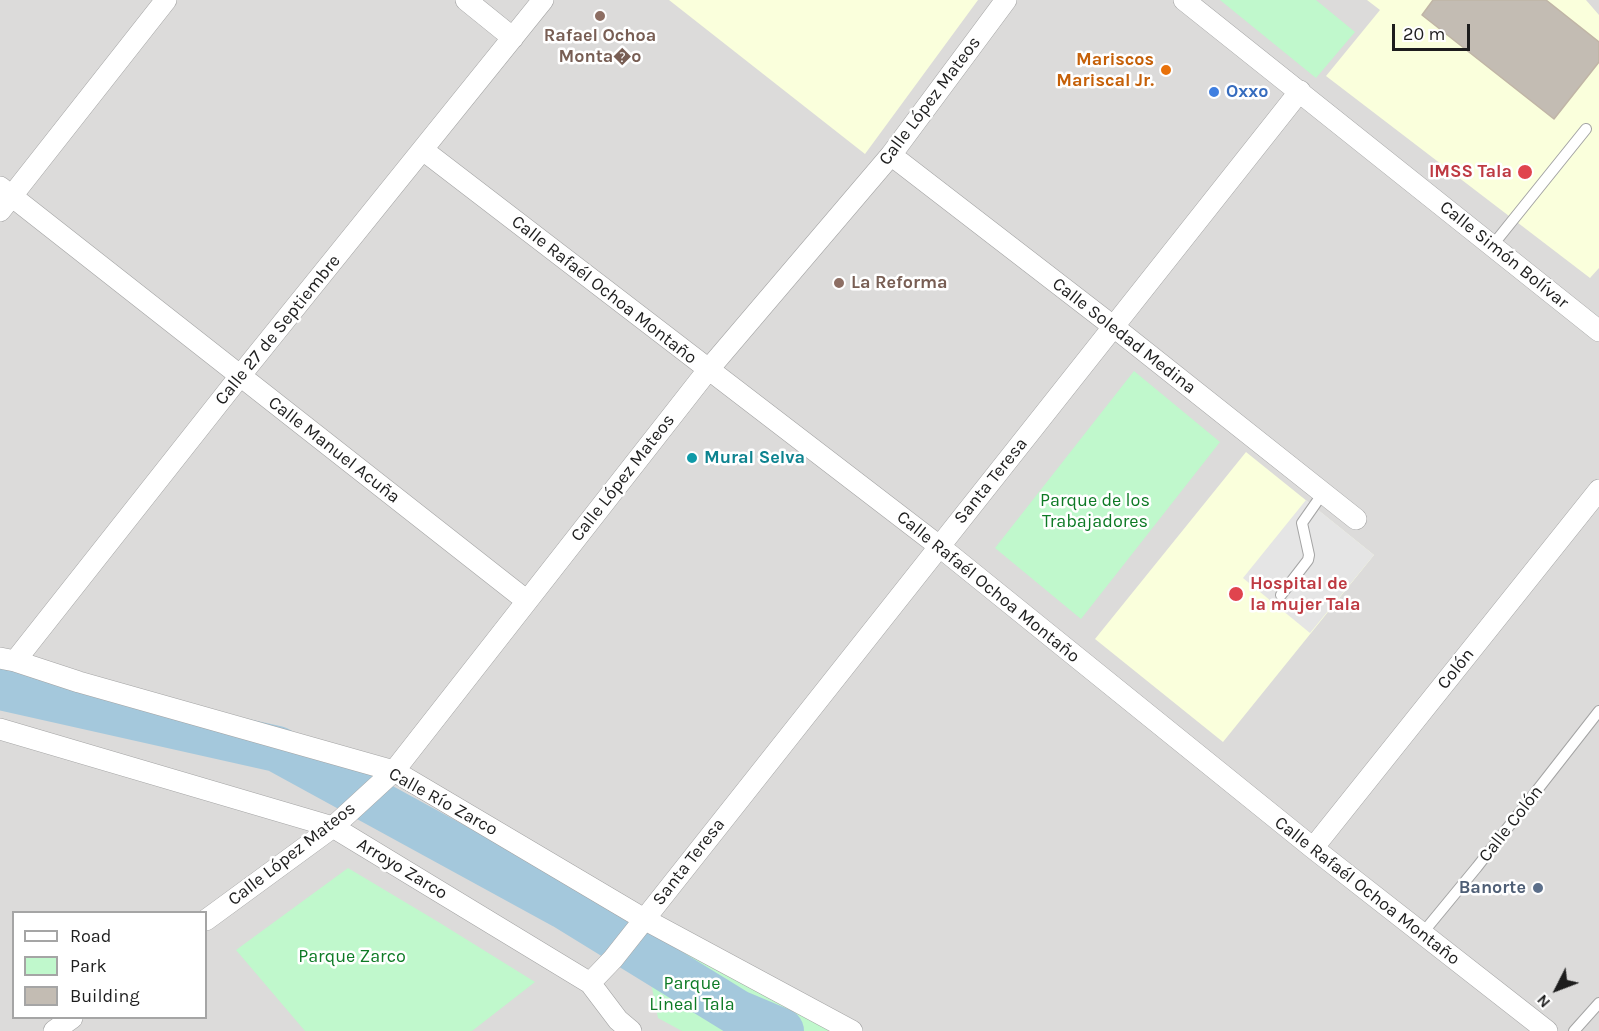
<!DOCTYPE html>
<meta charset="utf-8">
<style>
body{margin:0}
#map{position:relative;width:1599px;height:1031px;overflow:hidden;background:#eeece3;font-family:Karla,sans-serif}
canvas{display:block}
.legend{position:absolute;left:12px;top:911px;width:195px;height:108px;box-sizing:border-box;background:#fff;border:2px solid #a5a5a5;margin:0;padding:8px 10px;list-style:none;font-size:18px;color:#1d1d1d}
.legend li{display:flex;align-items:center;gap:12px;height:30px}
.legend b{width:30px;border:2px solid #a5a5a5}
.north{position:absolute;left:1527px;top:959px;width:60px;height:60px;-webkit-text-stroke:4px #fff;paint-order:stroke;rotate:228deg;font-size:16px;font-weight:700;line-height:24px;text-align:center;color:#1d1d1d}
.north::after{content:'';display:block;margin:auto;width:21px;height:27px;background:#1d1d1d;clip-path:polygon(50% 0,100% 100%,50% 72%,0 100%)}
.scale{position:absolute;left:1392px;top:24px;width:78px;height:27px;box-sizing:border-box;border:3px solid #1d1d1d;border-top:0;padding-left:8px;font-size:18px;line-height:21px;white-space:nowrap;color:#1d1d1d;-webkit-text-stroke:4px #fff;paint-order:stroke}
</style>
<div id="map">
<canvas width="1599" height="1031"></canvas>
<ul class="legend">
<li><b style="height:8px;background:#fff"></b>Road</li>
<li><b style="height:16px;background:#c0f8cc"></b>Park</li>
<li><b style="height:16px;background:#c3bcb3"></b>Building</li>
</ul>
<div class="north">N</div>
<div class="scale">20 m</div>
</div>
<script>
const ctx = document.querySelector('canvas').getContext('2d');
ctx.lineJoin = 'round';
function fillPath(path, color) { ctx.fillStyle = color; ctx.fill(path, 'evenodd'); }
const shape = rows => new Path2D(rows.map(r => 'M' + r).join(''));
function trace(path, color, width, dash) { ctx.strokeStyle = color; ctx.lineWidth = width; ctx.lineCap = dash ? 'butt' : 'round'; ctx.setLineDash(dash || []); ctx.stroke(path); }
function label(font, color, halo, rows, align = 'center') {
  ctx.font = font + ' Karla,sans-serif'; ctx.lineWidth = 5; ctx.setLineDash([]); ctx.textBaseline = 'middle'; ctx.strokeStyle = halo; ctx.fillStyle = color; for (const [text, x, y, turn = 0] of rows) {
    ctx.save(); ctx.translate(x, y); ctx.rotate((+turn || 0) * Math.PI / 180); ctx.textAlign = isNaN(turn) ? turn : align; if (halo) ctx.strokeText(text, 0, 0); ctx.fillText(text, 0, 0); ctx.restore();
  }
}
fillPath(shape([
 [0,0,1599,0,1599,1031,0,1031],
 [14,912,206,912,206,1018,14,1018]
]), '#dcdbda');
fillPath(shape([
 [669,0,978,0,865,154],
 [1367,0,1586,0,1599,15,1599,268,1590,278,1326,76,1380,10],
 [1246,452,1374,555,1223,742,1095,639]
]), '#faffdc');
fillPath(shape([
 [1220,0,1316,0,1355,32,1316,78],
 [1134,371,1220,442,1081,619,995,548],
 [348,868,440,923,535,982,472,1031,305,1031,236,950],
 [683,948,840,1031,682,1031,658,1018,650,978,671,953]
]), '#c0f8cc');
fillPath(shape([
 [1306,500,1374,555,1310,633,1243,578]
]), '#e5e5e5');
trace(shape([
 [0,687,277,749,564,906,738,1013,781,1031]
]), '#a4c8dc', 46);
const building = shape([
 [1433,0,1546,0,1599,42,1599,62,1554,119,1422,15,1433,0]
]);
fillPath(building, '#c3bcb3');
trace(building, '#c0b5a6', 1.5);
const service = shape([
 [1492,246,1586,129],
 [1281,595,1308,560,1309,555,1302,523,1323,493],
 [1421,935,1477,867,1599,711],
 [1574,1031,1599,1003]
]);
const minor = shape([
 [466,0,513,38],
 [1184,0,1599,331],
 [423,150,939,546,1313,848,1547,1031],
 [891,155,1114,327,1356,519],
 [0,187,527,601],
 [0,211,166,0],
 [0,658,15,661,79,682,394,771,644,919,852,1031],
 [15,661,240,376,543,0],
 [0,729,333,827,590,983,618,1020,631,1031],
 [1313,848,1599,490],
 [206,920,333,827,394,771,708,370,891,155,1006,0],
 [590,983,613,959,1300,91],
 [54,1031,72,1018]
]);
trace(service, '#a4a4a4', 12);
trace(minor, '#a4a4a4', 22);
trace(service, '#fff', 10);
trace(minor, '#fff', 21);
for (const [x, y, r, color] of [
 [600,16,6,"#8d6e63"],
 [1166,70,6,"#e8710a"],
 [1214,92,6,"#3f7fe0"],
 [1525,172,8,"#e0444e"],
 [839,283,6,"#8d6e63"],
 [692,458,6,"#0f9aa8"],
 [1236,594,8,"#e0444e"],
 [1538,888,6,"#5c6f8a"]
]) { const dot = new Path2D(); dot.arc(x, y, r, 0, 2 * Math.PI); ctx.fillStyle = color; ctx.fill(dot); trace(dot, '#fff', 2); }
label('bold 18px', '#785e54', '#fff', [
 ["Rafael Ochoa",600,36],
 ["Monta�o",600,57],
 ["La Reforma",851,283,"left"]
]);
label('bold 18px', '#c56008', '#fff', [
 ["Mariscos",1154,60],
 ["Mariscal Jr.",1154,81]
], 'right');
label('bold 18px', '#366cbe', '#fff', [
 ["Oxxo",1226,92]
], 'left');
label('18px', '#1d1d1d', '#fff', [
 ["Calle López Mateos",930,101,-53],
 ["Calle Simón Bolívar",1504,255,39],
 ["Calle Rafaél Ochoa Montaño",604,290,38],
 ["Calle 27 de Septiembre",278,330,-51],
 ["Calle Soledad Medina",1124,336,38],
 ["Calle Manuel Acuña",334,450,38],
 ["Calle López Mateos",623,478,-52],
 ["Santa Teresa",991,481,-51],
 ["Calle Rafaél Ochoa Montaño",988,587,39],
 ["Colón",1456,669,-51],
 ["Calle Río Zarco",443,802,29],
 ["Calle Colón",1511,824,-52],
 ["Calle López Mateos",292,854,-38],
 ["Santa Teresa",689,862,-52],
 ["Arroyo Zarco",402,869,31],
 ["Calle Rafaél Ochoa Montaño",1367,891,38]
]);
label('bold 18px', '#be3a42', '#fff', [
 ["IMSS Tala",1512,172],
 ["Hospital de",1250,584,"left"],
 ["la mujer Tala",1250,605,"left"]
], 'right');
label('bold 18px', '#0d838f', '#fff', [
 ["Mural Selva",704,458]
], 'left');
label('18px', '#0d7a25', '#fff', [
 ["Parque de los",1095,501],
 ["Trabajadores",1095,522],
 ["Parque Zarco",352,957],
 ["Parque",692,984],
 ["Lineal Tala",692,1005]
]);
label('bold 18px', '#4e5e75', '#fff', [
 ["Banorte",1526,888]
], 'right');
</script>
